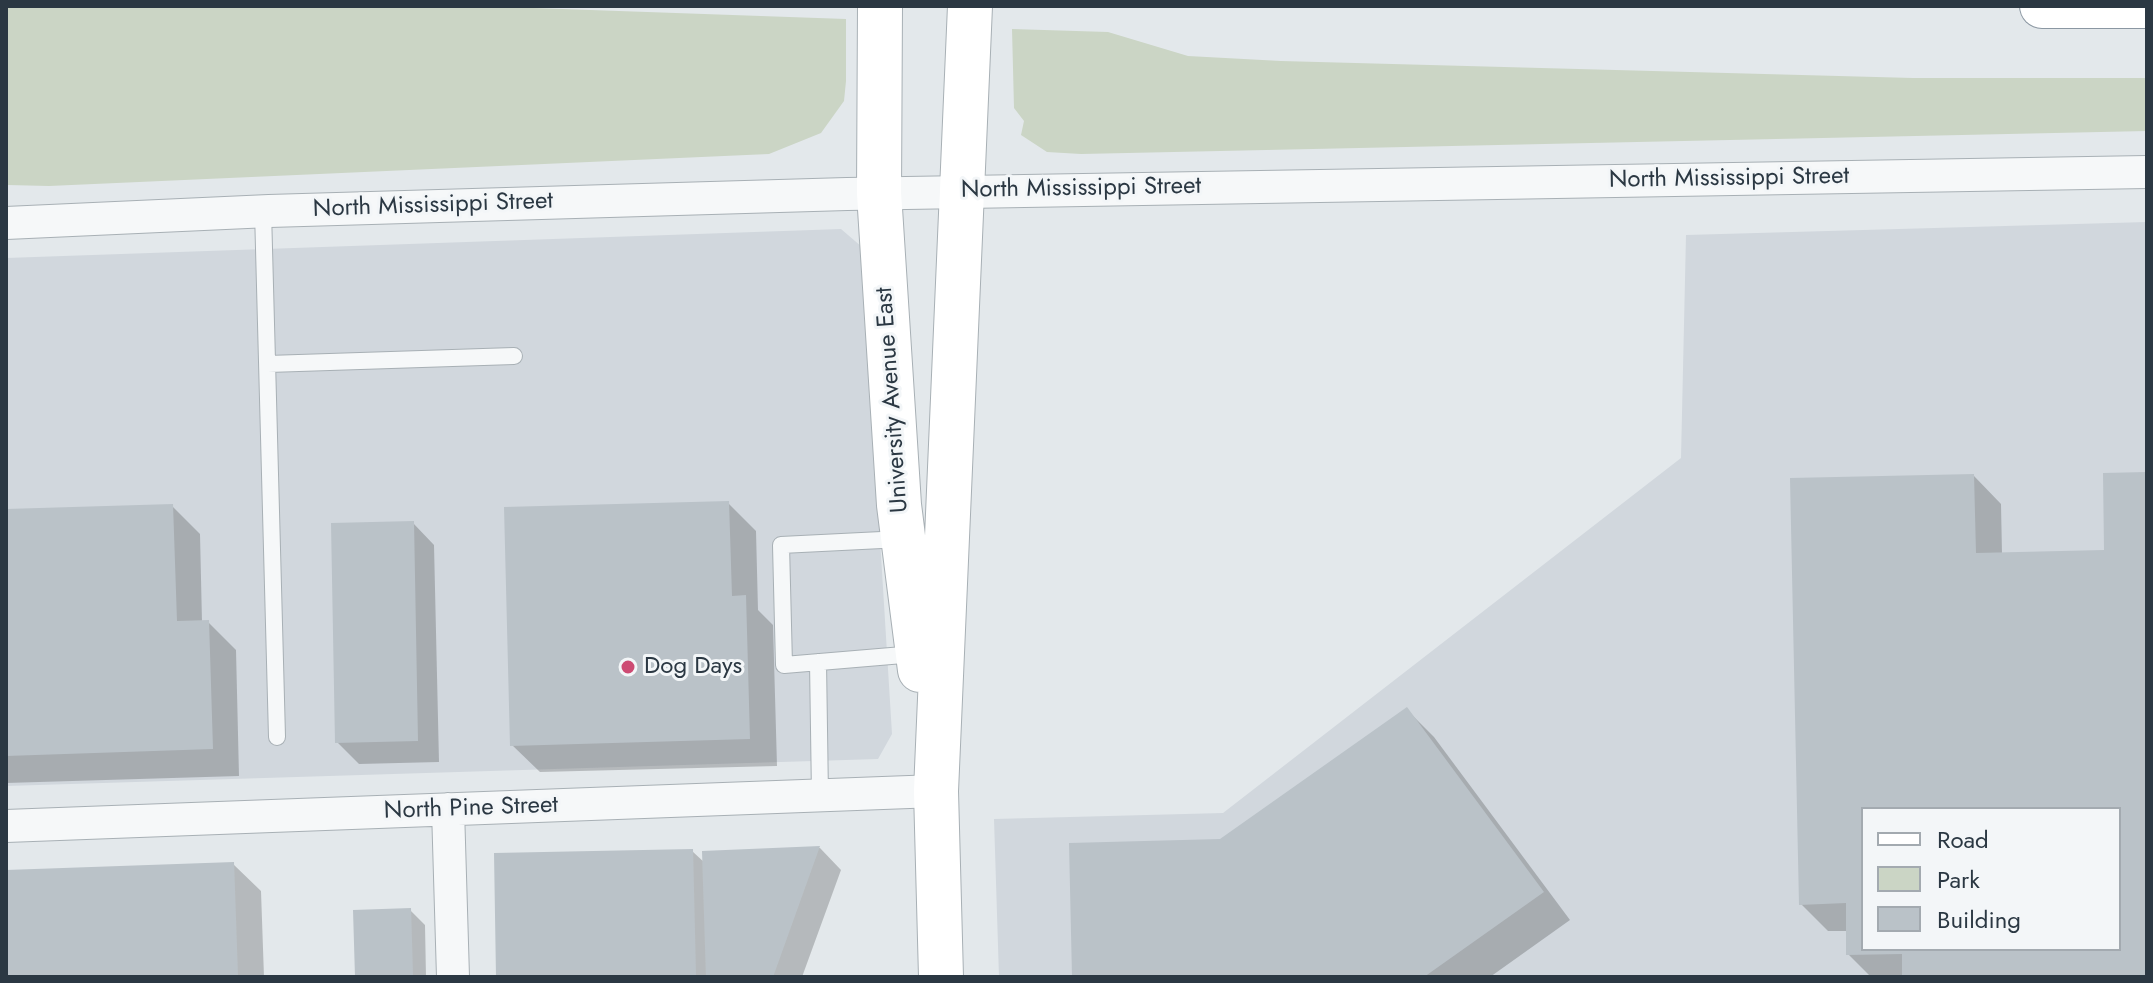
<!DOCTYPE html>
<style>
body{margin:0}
#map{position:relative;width:2153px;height:983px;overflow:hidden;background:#e3e8eb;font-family:Jost,sans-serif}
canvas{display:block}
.frame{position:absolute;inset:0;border:8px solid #2b3843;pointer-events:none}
.legend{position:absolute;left:1861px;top:807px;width:260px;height:144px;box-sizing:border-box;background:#f3f6f8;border:2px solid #a3aab0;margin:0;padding:10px 14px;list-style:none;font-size:24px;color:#2b3843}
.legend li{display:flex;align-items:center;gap:16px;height:40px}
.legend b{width:40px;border:2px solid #a3aab0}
</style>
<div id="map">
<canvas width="2153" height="983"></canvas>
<div class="frame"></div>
<ul class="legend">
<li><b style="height:10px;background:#fff"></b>Road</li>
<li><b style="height:22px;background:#cbd5c5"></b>Park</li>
<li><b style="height:22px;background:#bac2c8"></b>Building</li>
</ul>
</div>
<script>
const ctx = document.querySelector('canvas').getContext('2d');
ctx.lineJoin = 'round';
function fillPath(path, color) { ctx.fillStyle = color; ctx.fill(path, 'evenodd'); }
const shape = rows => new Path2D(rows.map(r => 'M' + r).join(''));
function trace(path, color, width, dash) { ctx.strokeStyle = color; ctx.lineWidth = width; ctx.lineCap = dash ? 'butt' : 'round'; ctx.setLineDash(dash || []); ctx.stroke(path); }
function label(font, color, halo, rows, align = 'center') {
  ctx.font = font + ' Jost,sans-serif'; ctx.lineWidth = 6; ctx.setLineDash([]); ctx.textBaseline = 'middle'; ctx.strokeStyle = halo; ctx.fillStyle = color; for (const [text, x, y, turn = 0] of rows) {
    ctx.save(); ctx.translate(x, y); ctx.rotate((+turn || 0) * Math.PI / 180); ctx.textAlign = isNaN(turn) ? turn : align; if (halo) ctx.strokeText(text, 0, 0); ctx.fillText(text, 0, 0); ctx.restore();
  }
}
fillPath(shape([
 [2147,222,2147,977,999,977,994,819,1223,813,1681,458,1686,235],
 [1863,809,2119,809,2119,949,1863,949],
 [841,229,862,247,892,734,878,759,6,786,6,258]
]), '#d1d7dd');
fillPath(shape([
 [6,6,477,6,846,19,846,81,844,101,821,133,769,154,49,186,7,185],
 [1012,29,1108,32,1188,56,1281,61,1913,78,2147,78,2147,131,1081,154,1047,152,1021,135,1024,121,1014,108]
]), '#cbd5c5');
fillPath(shape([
 [2147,474,2147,977,1871,977,1848,954,1848,931,1828,931,1801,904,1974,476,2001,504,2002,554,2106,552],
 [1863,809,2119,809,2119,949,1863,949],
 [728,503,756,531,758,610,773,625,777,766,540,772,512,745],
 [172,506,200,534,202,622,208,622,236,650,239,776,6,783,6,511],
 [413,523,434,545,439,762,359,764,337,742],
 [1407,710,1434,737,1570,920,1490,977,1074,977,1221,841],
 [820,848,841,870,802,977,498,977,692,851,705,863,704,853],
 [233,864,261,891,264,977,6,977,6,872],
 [410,910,425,925,426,977,357,977]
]), '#0003');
fillPath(shape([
 [2147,472,2147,977,1902,977,1902,954,1846,955,1846,903,1799,905,1790,478,1974,474,1976,553,2104,550,2103,473],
 [1863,809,2119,809,2119,949,1863,949],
 [729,501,732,596,746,595,750,739,510,746,504,507],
 [173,504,177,621,209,620,213,749,6,756,6,509],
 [414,521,418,741,335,743,331,523],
 [1407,707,1544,892,1424,977,1072,977,1069,843,1220,839],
 [820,846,773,977,706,977,702,851],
 [693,849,696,977,496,977,494,853],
 [234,862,238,977,6,977,6,870],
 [411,908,413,977,355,977,353,910]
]), '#bac2c8');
const lane = shape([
 [263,211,277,737],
 [268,364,514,356],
 [902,539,781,545,784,665,915,654],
 [818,662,820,796]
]);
const street = shape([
 [6,223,269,211,847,194,2147,172],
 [448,809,453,977],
 [6,826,936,791]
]);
const secondary = shape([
 [880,6,879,193,899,505,920,670],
 [941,977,936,791,970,6]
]);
const highway = shape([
 [2042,6,2147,6]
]);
trace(lane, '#a8b0b5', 18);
trace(street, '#a8b0b5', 34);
trace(secondary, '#a8b0b5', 46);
trace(highway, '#8b97a2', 46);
trace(lane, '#f6f8f9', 16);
trace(street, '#f6f8f9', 32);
trace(secondary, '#fff', 44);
trace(highway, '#fff', 44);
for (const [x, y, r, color] of [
 [628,667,8,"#cd4b73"]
]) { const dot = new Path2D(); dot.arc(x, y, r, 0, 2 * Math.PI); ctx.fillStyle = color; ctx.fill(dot); trace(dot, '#f3f6f8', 3); }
label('24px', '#2b3843', '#f3f6f8', [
 ["North Mississippi Street",1729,179,-1],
 ["North Mississippi Street",1081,189,-1],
 ["North Mississippi Street",433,206,-2],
 ["University Avenue East",893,400,-94],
 ["North Pine Street",471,809,-2]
]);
label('24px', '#2b3843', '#f3f6f8', [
 ["Dog Days",644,667]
], 'left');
</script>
